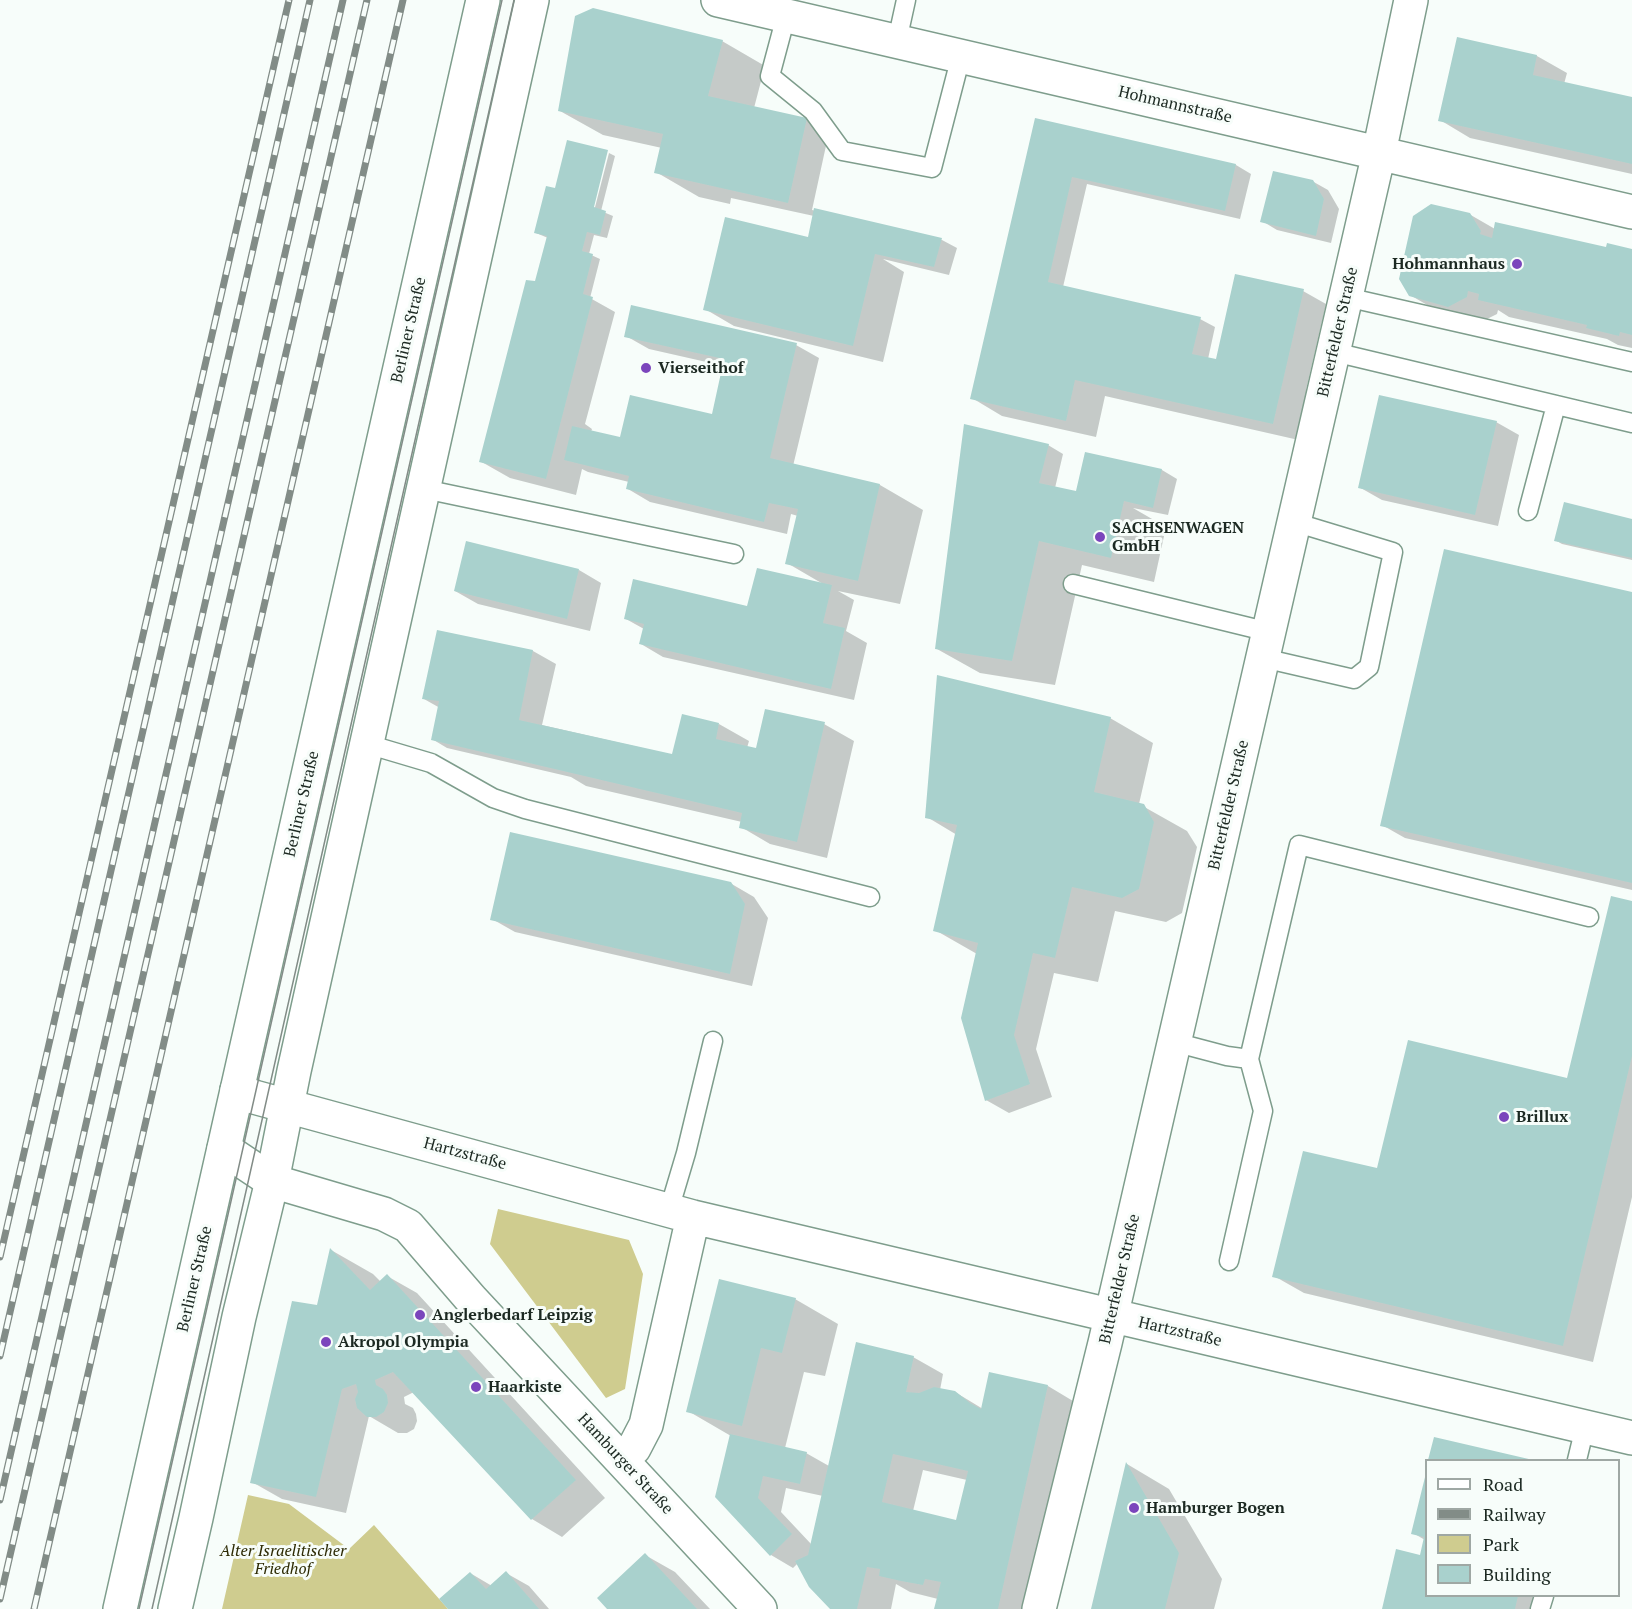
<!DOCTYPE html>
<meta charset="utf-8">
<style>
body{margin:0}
#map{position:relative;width:1632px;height:1609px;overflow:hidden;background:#f7fdfa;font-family:"PT Serif",serif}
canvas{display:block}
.legend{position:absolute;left:1425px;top:1459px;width:195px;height:138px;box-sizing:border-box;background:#f7fdfa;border:2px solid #9fa8a4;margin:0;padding:8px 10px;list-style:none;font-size:18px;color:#1c2922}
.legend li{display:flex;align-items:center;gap:12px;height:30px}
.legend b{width:30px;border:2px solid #9fa8a4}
</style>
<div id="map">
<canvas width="1632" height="1609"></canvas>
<ul class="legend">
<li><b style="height:8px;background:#fff"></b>Road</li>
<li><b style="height:8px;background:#828c87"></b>Railway</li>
<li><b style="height:16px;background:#cfcc8f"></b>Park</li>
<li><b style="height:16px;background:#a9d1cd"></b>Building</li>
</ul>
</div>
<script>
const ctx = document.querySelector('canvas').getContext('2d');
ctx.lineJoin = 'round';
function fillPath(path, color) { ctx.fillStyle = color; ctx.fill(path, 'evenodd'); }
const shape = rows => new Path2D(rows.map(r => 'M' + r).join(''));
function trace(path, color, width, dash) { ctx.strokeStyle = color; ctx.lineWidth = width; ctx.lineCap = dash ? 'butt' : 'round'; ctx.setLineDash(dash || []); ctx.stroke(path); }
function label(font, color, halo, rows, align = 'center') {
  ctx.font = font + ' "PT Serif",serif'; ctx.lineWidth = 6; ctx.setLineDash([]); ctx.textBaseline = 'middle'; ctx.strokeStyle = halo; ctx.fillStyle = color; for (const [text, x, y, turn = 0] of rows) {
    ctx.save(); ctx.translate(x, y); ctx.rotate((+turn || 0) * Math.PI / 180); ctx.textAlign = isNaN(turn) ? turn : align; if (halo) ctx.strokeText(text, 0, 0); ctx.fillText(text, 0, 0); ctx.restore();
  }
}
fillPath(shape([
 [498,1209,629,1240,643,1274,625,1389,606,1398,490,1244],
 [248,1495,289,1504,349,1549,374,1525,448,1609,222,1609]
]), '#cfcc8f');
fillPath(shape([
 [1458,38,1537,56,1567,73,1564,84,1632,99,1632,174,1470,138,1440,120],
 [722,41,765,66,754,108,806,119,829,132,812,210,942,240,957,248,949,275,883,259,904,272,883,362,734,326,705,309,815,241,814,216,731,198,730,204,699,197,656,172,662,148,603,135,560,111],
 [1036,119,1236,165,1251,174,1240,219,1087,184,1063,287,1200,319,1215,327,1208,359,1223,363,1303,291,1326,304,1306,390,1314,394,1303,441,1105,396,1096,437,1002,416,972,398],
 [609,153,615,156,601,211,613,216,607,238,594,235,589,254,600,259,590,298,615,312,585,424,592,429,591,432,622,439,713,416,724,366,649,349,626,336,796,345,819,358,793,466,880,485,923,510,900,604,838,591,854,600,846,631,867,643,854,700,663,657,641,644,644,629,626,619,748,607,823,584,787,563,798,516,791,514,787,534,650,502,628,489,629,482,588,472,582,469,576,495,510,478,480,461,544,286,548,238,536,233,590,214,593,215],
 [1312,181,1328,190,1339,209,1331,243,1277,230,1262,221],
 [1469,214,1495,229,1607,249,1632,250,1632,348,1618,345,1607,339,1509,317,1498,310,1497,314,1479,323,1441,313,1410,295],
 [1496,422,1519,435,1498,526,1382,500,1359,487],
 [1048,445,1063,454,1055,488,1083,494,1086,453,1162,470,1177,479,1168,515,1133,508,1166,527,1154,582,1082,565,1055,685,980,673,937,649],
 [1632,521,1632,560,1562,544,1555,540],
 [579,570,601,583,590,631,478,604,455,591],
 [1632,594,1632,890,1405,838,1382,825],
 [438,632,533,651,556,664,542,725,673,755,719,724,749,741,747,748,757,750,824,724,854,741,827,858,770,844,741,827,742,822,586,786,571,777,447,748,432,739,440,708,424,699],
 [1110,718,1153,743,1139,804,1187,831,1197,847,1182,913,1166,922,1115,911,1098,982,1054,973,1036,1049,1052,1097,1009,1113,986,1100,977,954,935,930,957,835,927,817],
 [730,883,754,897,768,918,752,986,515,932,492,919],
 [1632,903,1632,1197,1593,1362,1304,1293,1274,1276,1378,1170,1568,1080],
 [331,1250,373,1274,381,1282,387,1276,417,1293,605,1498,562,1537,532,1519,414,1392,404,1397,405,1404,413,1408,416,1414,417,1421,414,1429,407,1433,398,1433,369,1416,346,1513,282,1499,252,1482,319,1307],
 [795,1299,838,1324,825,1376,804,1372,785,1448,806,1453,829,1466,913,1357,943,1374,940,1390,955,1392,983,1409,1048,1386,1078,1404,1031,1609,936,1609,938,1599,910,1592,896,1584,891,1609,832,1609,798,1563,793,1568,771,1555,731,1436,688,1411],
 [923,1470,967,1480,957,1521,913,1511],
 [786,1488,823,1496,812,1545,781,1512],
 [1435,1439,1530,1460,1430,1460],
 [1127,1464,1169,1489,1222,1579,1214,1609,1093,1609],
 [1426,1476,1426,1596,1535,1596,1532,1609,1384,1609,1421,1557,1425,1540,1413,1533],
 [645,1555,675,1572,710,1609,609,1609],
 [470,1573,492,1586,506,1573,529,1586,549,1609,450,1609]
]), '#0003');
fillPath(shape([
 [593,8,723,40,708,96,807,118,788,203,654,173,663,134,558,111,575,16],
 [1457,37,1537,55,1533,75,1632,97,1632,164,1438,121],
 [1035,118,1236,164,1225,211,1072,177,1048,282,1201,317,1192,354,1216,359,1235,274,1304,289,1273,424,1075,380,1066,421,970,399],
 [567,140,608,150,594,207,606,211,600,235,587,232,582,251,593,254,583,294,593,297,546,479,479,462,526,280,535,281,547,236,534,233,546,186,555,188],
 [1273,171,1313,180,1324,199,1316,236,1260,222],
 [1431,204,1470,213,1481,231,1480,234,1492,238,1495,222,1606,247,1607,243,1632,249,1632,335,1620,332,1619,336,1586,328,1587,325,1478,300,1479,294,1468,291,1467,297,1448,307,1409,296,1399,279,1413,216],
 [814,208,942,238,934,267,875,254,853,346,703,310,725,217,808,237],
 [631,305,797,343,770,458,880,484,858,581,785,564,798,509,769,503,764,522,626,489,629,476,564,460,572,426,620,437,630,395,712,414,724,359,624,337],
 [1379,395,1497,421,1475,515,1358,488],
 [964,424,1049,444,1039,483,1076,491,1085,452,1162,469,1153,508,1124,501,1111,558,1039,541,1012,661,935,649],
 [1564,502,1632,519,1632,558,1554,541],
 [466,541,579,569,567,619,454,591],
 [1444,549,1632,592,1632,883,1380,826],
 [757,568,832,585,823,623,845,628,831,689,639,644,644,624,624,619,633,579,747,606],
 [437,630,533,650,519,720,672,754,682,714,719,723,716,739,756,748,765,709,825,722,797,842,739,828,742,813,431,740,439,701,422,699],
 [937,675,1111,717,1094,792,1144,804,1154,822,1139,889,1122,898,1072,887,1055,958,1033,953,1014,1035,1030,1084,985,1101,961,1018,978,943,933,931,957,825,925,818],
 [510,832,731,882,745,904,730,974,490,920],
 [1611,896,1632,901,1632,1056,1563,1346,1272,1277,1303,1151,1377,1168,1408,1040,1567,1078],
 [330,1248,370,1290,387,1274,576,1480,531,1520,393,1372,375,1380,376,1385,383,1389,387,1395,388,1403,384,1412,376,1417,367,1417,357,1408,355,1399,358,1392,356,1384,342,1389,316,1497,250,1483,292,1301,317,1305],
 [719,1279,796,1298,782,1353,761,1348,742,1426,686,1412],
 [856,1342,914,1356,906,1392,919,1393,934,1387,955,1391,970,1403,981,1409,989,1372,1048,1385,998,1609,934,1609,941,1582,925,1579,923,1585,901,1581,879,1576,880,1569,867,1567,857,1609,830,1609,809,1587,795,1561,808,1555],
 [893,1454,968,1471,956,1520,882,1502],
 [730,1434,807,1452,800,1484,763,1476,758,1498,792,1534,770,1556,715,1497],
 [1434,1437,1533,1460,1428,1460],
 [1126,1462,1179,1553,1165,1609,1091,1609],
 [1426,1473,1426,1596,1518,1596,1515,1609,1382,1609,1396,1549,1420,1555,1424,1537,1411,1534],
 [645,1553,697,1609,607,1609,597,1598],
 [506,1571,539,1609,448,1609,439,1599,470,1572,486,1589]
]), '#a9d1cd');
const service = shape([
 [786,16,770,76,813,111,842,151,932,168,961,56],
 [897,41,906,0],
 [1346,297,1632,362],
 [1334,352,1632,423],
 [424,489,734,554],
 [1528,511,1556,405],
 [1073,584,1269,632],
 [1263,658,1354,679,1369,667,1393,552,1294,522],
 [367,744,431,763,493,798,525,809,870,897],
 [1174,1042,1227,1056,1249,1059],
 [669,1210,686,1153,713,1041],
 [1229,1261,1263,1111,1249,1059,1299,845,1589,917],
 [1577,1460,1585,1427],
 [1540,1609,1544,1596]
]);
const minor = shape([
 [718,0,1632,212],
 [237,1090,254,1097,693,1217,1632,1438],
 [224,1149,272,1181,384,1214,408,1226,471,1299,760,1609],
 [622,1460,634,1448,646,1425,693,1217],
 [1039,1609,1105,1343,1379,153,1411,0]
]);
const secondary = shape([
 [120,1609,483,0],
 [175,1609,196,1518,239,1317,272,1181,294,1071,532,0]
]);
trace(service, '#7e9d8c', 21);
trace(minor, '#7e9d8c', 36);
trace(secondary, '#7e9d8c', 36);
trace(service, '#fff', 18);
trace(minor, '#fff', 33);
trace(secondary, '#fff', 33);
trace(shape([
 [139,1609,502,0],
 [152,1609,514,0]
]), '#828c87', 1.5);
const rail = shape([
 [0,1257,289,0],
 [0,1356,310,0],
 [0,1500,343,0],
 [0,1599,367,0],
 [34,1609,403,0]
]);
trace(rail, '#828c87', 7);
trace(rail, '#f7fdfa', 4.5, [14]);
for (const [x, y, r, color] of [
 [1517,264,6,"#7b45bc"],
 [646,368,6,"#7b45bc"],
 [1100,537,6,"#7b45bc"],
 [1504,1117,6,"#7b45bc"],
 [420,1315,6,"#7b45bc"],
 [326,1342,6,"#7b45bc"],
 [476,1387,6,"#7b45bc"],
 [1134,1508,6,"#7b45bc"]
]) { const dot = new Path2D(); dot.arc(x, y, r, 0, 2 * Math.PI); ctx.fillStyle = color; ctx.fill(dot); trace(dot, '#f7fdfa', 2); }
label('16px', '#1c2922', '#f7fdfa', [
 ["Hohmannstraße",1175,105,13],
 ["Berliner Straße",409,330,-77],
 ["Bitterfelder Straße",1338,332,-77],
 ["Berliner Straße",302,804,-77],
 ["Bitterfelder Straße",1229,805,-77],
 ["Hartzstraße",465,1154,15],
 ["Berliner Straße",195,1279,-77],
 ["Bitterfelder Straße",1120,1279,-77],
 ["Hartzstraße",1180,1332,13],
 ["Hamburger Straße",625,1464,47]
]);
label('bold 16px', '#1c2922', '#f7fdfa', [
 ["Hohmannhaus",1505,264,"right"],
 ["Vierseithof",658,368],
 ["SACHSENWAGEN",1112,528],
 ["GmbH",1112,546],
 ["Brillux",1516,1117],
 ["Anglerbedarf Leipzig",432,1315],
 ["Akropol Olympia",338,1342],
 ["Haarkiste",488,1387],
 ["Hamburger Bogen",1146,1508]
], 'left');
label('italic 16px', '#2d2a04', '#f7fdfa', [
 ["Alter Israelitischer",283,1551],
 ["Friedhof",283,1569]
]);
</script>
